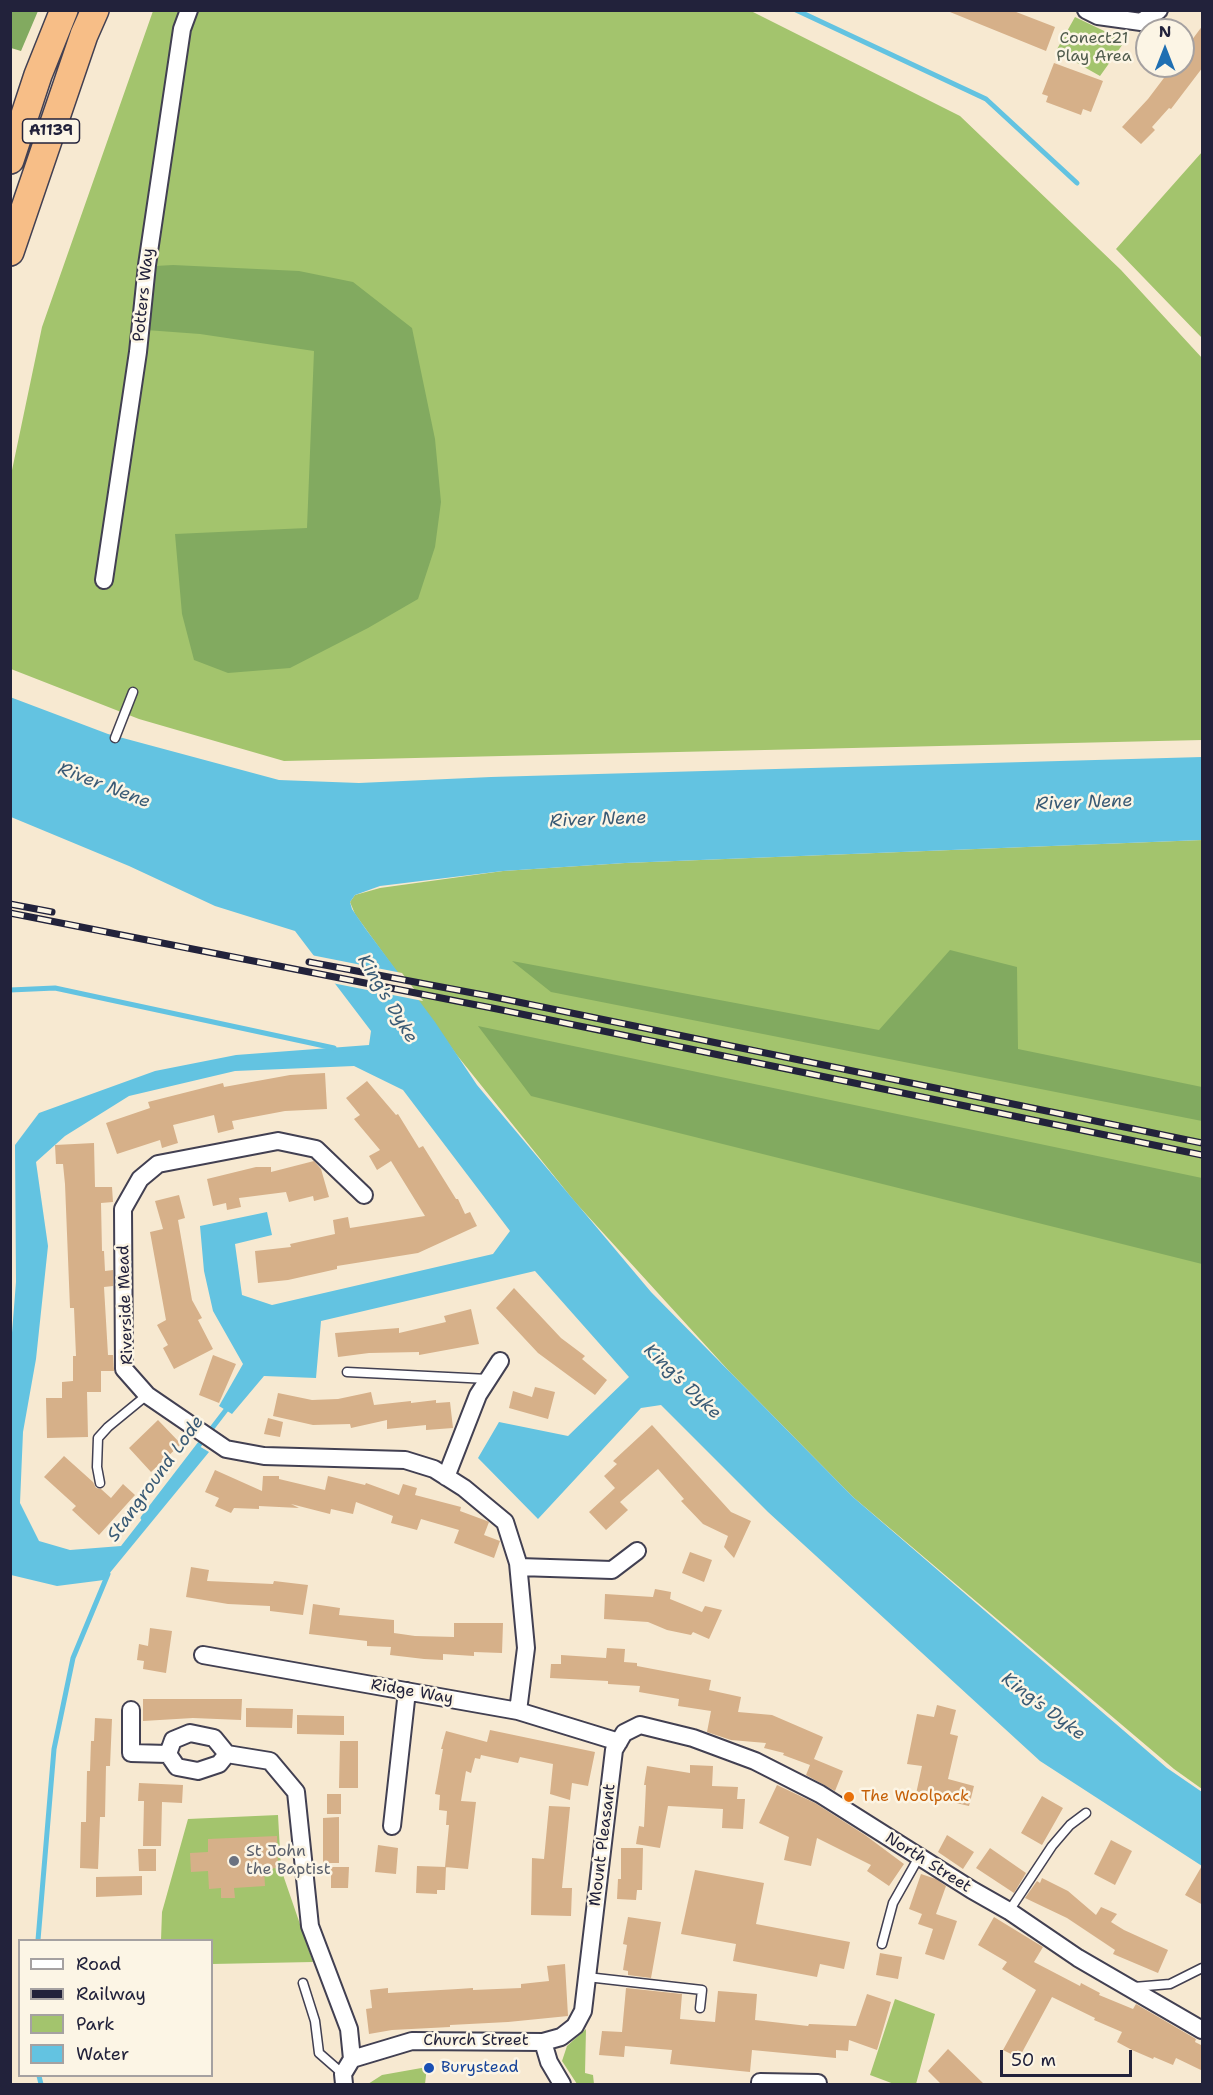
<!DOCTYPE html>
<style>
body{margin:0}
#map{position:relative;width:1213px;height:2095px;overflow:hidden;background:#f7e9d1;font-family:"Shantell Sans",sans-serif}
canvas{display:block}
.frame{position:absolute;inset:0;border:12px solid #22223b;pointer-events:none}
.legend{position:absolute;left:18px;top:1939px;width:195px;height:138px;box-sizing:border-box;background:#fcf5e5;border:2px solid #a5a1a1;margin:0;padding:8px 10px;list-style:none;font-size:18px;color:#22223b}
.legend li{display:flex;align-items:center;gap:12px;height:30px}
.legend b{width:30px;border:2px solid #a5a1a1}
.north{position:absolute;left:1135px;top:18px;width:60px;height:60px;box-sizing:border-box;background:#fcf5e5;border:2px solid #a5a1a1;border-radius:50%;rotate:0deg;font-size:16px;font-weight:700;line-height:24px;text-align:center;color:#22223b}
.north::after{content:'';display:block;margin:auto;width:21px;height:27px;background:#1f6fb2;clip-path:polygon(50% 0,100% 100%,50% 72%,0 100%)}
.scale{position:absolute;left:1000px;top:2050px;width:132px;height:27px;box-sizing:border-box;border:3px solid #22223b;border-top:0;padding-left:8px;font-size:18px;line-height:21px;white-space:nowrap;color:#22223b;-webkit-text-stroke:4px #fcf5e5;paint-order:stroke}
</style>
<div id="map">
<canvas width="1213" height="2095"></canvas>
<div class="frame"></div>
<ul class="legend">
<li><b style="height:8px;background:#fff"></b>Road</li>
<li><b style="height:8px;background:#22223b"></b>Railway</li>
<li><b style="height:16px;background:#a3c46d"></b>Park</li>
<li><b style="height:16px;background:#63c3e1"></b>Water</li>
</ul>
<div class="north">N</div>
<div class="scale">50 m</div>
</div>
<script>
const ctx = document.querySelector('canvas').getContext('2d');
ctx.lineJoin = 'round';
function fillPath(path, color) { ctx.fillStyle = color; ctx.fill(path, 'evenodd'); }
const shape = rows => new Path2D(rows.map(r => 'M' + r).join(''));
function trace(path, color, width, dash) { ctx.strokeStyle = color; ctx.lineWidth = width; ctx.lineCap = dash ? 'butt' : 'round'; ctx.setLineDash(dash || []); ctx.stroke(path); }
function label(font, color, halo, rows, align = 'center') {
  ctx.font = font + ' "Shantell Sans",sans-serif'; ctx.lineWidth = 5; ctx.setLineDash([]); ctx.textBaseline = 'middle'; ctx.strokeStyle = halo; ctx.fillStyle = color; for (const [text, x, y, turn = 0] of rows) {
    ctx.save(); ctx.translate(x, y); ctx.rotate((+turn || 0) * Math.PI / 180); ctx.textAlign = isNaN(turn) ? turn : align; if (halo) ctx.strokeText(text, 0, 0); ctx.fillText(text, 0, 0); ctx.restore();
  }
}
fillPath(shape([
 [153,11,751,11,960,116,1121,270,1202,358,1202,740,284,761,139,719,11,669,11,475,42,327],
 [1075,17,1125,41,1100,76,1056,51],
 [1202,152,1202,338,1116,249],
 [1202,840,1202,1789,1174,1769,853,1497,729,1371,575,1202,456,1054,355,914,350,902,355,895,380,888,503,871,625,863],
 [278,1815,281,1869,313,1962,212,1964,212,1940,161,1940,162,1912,188,1819],
 [895,1999,935,2014,916,2084,894,2084,870,2075],
 [586,2029,585,2073,593,2075,594,2084,577,2084,562,2061,567,2046],
 [427,2067,425,2084,368,2084,382,2075]
]), '#a3c46d');
fillPath(shape([
 [11,10,38,11,21,51,11,48],
 [173,265,299,271,353,282,412,328,435,439,441,502,435,547,418,599,368,628,290,668,228,673,194,660,182,614,175,534,307,528,314,351,200,334,146,330,155,266],
 [950,950,1017,967,1018,1049,1202,1087,1202,1121,551,992,512,961,879,1030],
 [478,1026,1202,1178,1202,1264,531,1096]
]), '#82aa60');
fillPath(shape([
 [10,697,108,734,279,780,359,783,491,777,1202,757,1202,840,625,863,503,871,380,886,355,895,350,902,352,909,365,928,435,1022,477,1085,651,1292,853,1497,1167,1768,1202,1792,1202,1866,1040,1761,768,1512,661,1405,641,1408,538,1519,478,1458,499,1422,568,1436,629,1377,535,1271,321,1321,316,1378,264,1376,232,1414,219,1406,243,1364,213,1311,204,1271,200,1226,267,1212,272,1235,235,1244,242,1295,272,1305,493,1254,510,1231,403,1090,354,1066,235,1071,129,1096,65,1136,36,1162,48,1246,36,1359,23,1432,20,1503,39,1541,70,1550,121,1546,199,1446,209,1452,104,1580,57,1586,11,1575,10,1358,16,1282,15,1145,39,1113,155,1071,236,1055,369,1045,371,1031,295,931,215,906,129,866,11,817]
]), '#63c3e1');
fillPath(shape([
 [311,955,402,973,423,1001,332,983]
]), '#f7e9d1');
trace(shape([
 [796,10,986,99,1077,183],
 [10,990,55,988,334,1048],
 [143,1518,229,1406],
 [38,1940,54,1749,73,1658,108,1574],
 [39,2076,41,2084]
]), '#63c3e1', 5);
fillPath(shape([
 [945,10,1011,10,1055,27,1046,51],
 [1203,25,1203,67,1171,109,1169,108,1152,127,1155,130,1141,144,1122,127,1148,99,1173,66,1183,66,1183,52],
 [1054,63,1103,81,1091,112,1083,109,1081,115,1046,102,1048,96,1042,94],
 [325,1073,327,1109,285,1111,232,1121,234,1129,218,1133,214,1115,173,1125,178,1143,162,1148,160,1140,117,1154,106,1123,150,1108,148,1102,223,1083,224,1087,290,1075],
 [367,1081,396,1115,398,1114,419,1148,423,1146,456,1199,458,1199,465,1214,470,1212,477,1226,418,1253,337,1266,337,1269,288,1280,258,1283,255,1251,291,1247,290,1244,335,1234,333,1220,348,1217,350,1228,425,1216,391,1161,377,1170,369,1156,380,1150,354,1119,360,1115,346,1098],
 [94,1143,95,1187,112,1187,113,1202,101,1203,102,1251,104,1251,105,1271,113,1270,113,1286,104,1287,108,1355,113,1355,114,1371,101,1371,101,1392,87,1392,88,1437,47,1438,46,1398,62,1398,62,1382,73,1381,73,1356,76,1356,74,1308,70,1308,65,1184,63,1164,56,1164,55,1145],
 [314,1161,321,1169,329,1197,314,1201,313,1196,289,1202,286,1192,239,1198,241,1207,227,1210,226,1203,213,1206,207,1179,256,1167,271,1167,271,1172],
 [179,1195,185,1218,178,1220,192,1300,202,1318,198,1320,213,1349,174,1369,163,1348,168,1345,157,1325,166,1320,150,1232,163,1229,155,1201],
 [514,1288,561,1338,585,1356,582,1359,607,1380,595,1395,538,1353,496,1308],
 [471,1309,479,1344,419,1355,419,1352,369,1353,338,1357,335,1333,399,1328,399,1333,446,1322,444,1316],
 [213,1355,236,1364,219,1403,199,1395],
 [535,1387,555,1392,548,1419,509,1408,513,1391,532,1397],
 [371,1392,374,1405,411,1401,411,1403,436,1400,436,1403,450,1402,453,1428,426,1430,426,1425,387,1429,387,1420,351,1428,350,1424,313,1425,273,1416,278,1393,312,1400,338,1399],
 [268,1418,283,1422,280,1437,264,1434],
 [158,1420,181,1444,151,1472,129,1448],
 [652,1425,731,1512,751,1521,734,1558,724,1547,728,1536,703,1524,681,1501,684,1499,658,1469,620,1502,628,1510,606,1530,589,1512,615,1488,604,1476,617,1464,613,1461],
 [64,1456,93,1482,96,1488,101,1489,111,1498,123,1484,135,1495,99,1535,72,1510,76,1506,44,1477],
 [215,1470,262,1491,263,1476,279,1476,279,1479,325,1490,328,1476,365,1485,366,1483,399,1495,403,1484,417,1488,415,1495,461,1507,460,1511,487,1521,489,1522,484,1535,500,1541,494,1558,454,1543,459,1530,421,1519,417,1530,391,1523,393,1516,356,1502,353,1514,331,1509,330,1514,291,1504,299,1508,259,1506,259,1509,234,1508,231,1513,215,1506,219,1498,205,1492],
 [690,1552,712,1560,704,1582,682,1573],
 [191,1567,209,1570,207,1581,273,1584,274,1581,308,1585,303,1615,270,1611,270,1606,228,1604,186,1597],
 [655,1589,671,1592,670,1599,702,1612,705,1606,722,1610,709,1639,693,1632,691,1635,667,1630,648,1622,604,1619,605,1594,653,1597],
 [313,1604,340,1608,339,1615,394,1620,394,1633,415,1636,454,1637,454,1623,503,1623,502,1653,474,1652,474,1656,443,1654,443,1660,424,1659,390,1655,391,1647,367,1646,367,1641,309,1634],
 [150,1628,172,1631,166,1673,143,1669,144,1661,137,1660,139,1644,148,1646],
 [607,1648,625,1649,624,1662,637,1663,637,1666,711,1680,709,1690,741,1697,738,1712,772,1715,823,1737,814,1759,843,1771,835,1791,806,1775,810,1765,783,1755,784,1753,764,1748,766,1743,731,1740,707,1732,711,1711,678,1706,679,1699,639,1692,640,1686,608,1684,608,1681,550,1678,551,1664,561,1664,561,1655,606,1658],
 [143,1699,242,1699,241,1720,193,1718,143,1721],
 [937,1705,956,1710,950,1734,958,1736,948,1779,974,1786,969,1806,916,1794,922,1766,907,1764,917,1714,934,1717],
 [246,1708,293,1709,292,1728,246,1727],
 [297,1715,344,1716,344,1735,297,1734],
 [95,1718,112,1719,110,1766,106,1766,105,1817,100,1817,98,1869,80,1868,81,1822,86,1822,87,1771,90,1771,91,1741,94,1741],
 [490,1730,595,1752,588,1786,572,1783,570,1800,550,1794,553,1764,520,1757,518,1763,481,1755,480,1759,475,1758,471,1773,466,1771,461,1801,476,1802,468,1869,445,1867,449,1825,446,1825,447,1811,439,1810,440,1795,435,1794,443,1749,441,1749,446,1731,487,1742],
 [340,1741,358,1741,358,1788,339,1788],
 [690,1765,713,1766,712,1786,738,1787,737,1799,745,1799,743,1829,722,1828,723,1809,668,1806,660,1848,636,1844,639,1826,644,1827,646,1785,644,1785,647,1766,690,1773],
 [139,1783,183,1785,182,1803,162,1802,161,1846,143,1846,144,1801,138,1801],
 [777,1785,815,1803,865,1835,904,1864,889,1886,867,1871,871,1865,817,1838,811,1866,784,1860,789,1837,759,1823],
 [327,1794,341,1794,341,1814,327,1814],
 [1042,1796,1063,1808,1042,1845,1021,1833],
 [549,1806,570,1807,562,1888,572,1888,571,1916,531,1915,532,1858,544,1859],
 [339,1817,339,1863,323,1863,323,1818],
 [947,1835,974,1852,963,1869,938,1852],
 [277,1836,278,1868,264,1869,265,1886,234,1888,235,1898,221,1898,221,1888,209,1889,208,1871,191,1872,190,1853,208,1852,208,1839],
 [1111,1840,1132,1851,1115,1885,1094,1874],
 [378,1845,398,1848,396,1874,375,1872],
 [621,1848,643,1848,642,1890,637,1890,636,1900,617,1899,618,1879,621,1879],
 [990,1848,1026,1873,1014,1893,976,1868],
 [138,1849,156,1849,156,1871,139,1871],
 [1203,1864,1203,1905,1185,1895],
 [417,1866,446,1867,445,1890,437,1890,437,1894,416,1893],
 [331,1867,349,1867,348,1888,331,1888],
 [695,1870,764,1883,756,1924,850,1942,844,1969,820,1964,817,1977,733,1961,736,1944,681,1934],
 [921,1874,936,1879,946,1886,936,1914,957,1921,944,1960,925,1954,933,1929,918,1924,922,1914,909,1909],
 [142,1876,142,1895,96,1897,96,1877],
 [1042,1878,1068,1891,1096,1915,1101,1907,1117,1914,1111,1922,1124,1930,1168,1950,1158,1973,1113,1954,1115,1950,1067,1918,1025,1898,1037,1881,1040,1883],
 [628,1917,661,1922,651,1978,628,1975,628,1971,623,1970,627,1945,623,1944],
 [994,1917,1043,1947,1034,1962,1080,1986,1081,1983,1100,1993,1099,1995,1133,2009,1136,2004,1196,2039,1195,2042,1203,2046,1203,2071,1176,2058,1173,2065,1154,2057,1153,2059,1132,2050,1117,2042,1122,2032,1094,2020,1095,2018,1052,1997,1019,2058,1003,2050,1036,1990,1002,1969,1007,1962,978,1945],
 [880,1953,902,1957,898,1979,876,1975],
 [565,1964,568,2016,508,2022,450,2025,450,2027,392,2030,369,2034,366,2009,372,2008,370,1990,388,1988,388,1993,458,1989,473,1988,473,1990,521,1988,521,1984,549,1981,547,1966],
 [626,1988,682,1994,680,2019,715,2022,718,1991,757,1994,755,2020,808,2026,809,2024,856,2026,867,1994,891,2002,877,2050,849,2040,848,2051,836,2050,836,2058,752,2050,750,2072,670,2064,672,2050,625,2046,624,2057,599,2055,602,2031,622,2032],
 [948,2049,985,2085,942,2085,928,2071]
]), '#d6b089');
const service = shape([
 [115,738,133,692],
 [347,1372,488,1379],
 [100,1483,97,1467,98,1438,108,1427,147,1395],
 [1009,1911,1052,1846,1070,1825,1086,1813],
 [882,1944,893,1903,919,1857],
 [587,1977,702,1990,700,2008],
 [303,1983,315,2021,319,2053,343,2074],
 [1134,1987,1170,1984,1202,1968]
]);
const minor = shape([
 [1086,10,1098,16,1141,22,1159,10],
 [104,580,138,352,147,265,182,29,189,10],
 [364,1195,316,1149,278,1141,158,1164,140,1179,123,1209,124,1369,147,1395,226,1449,264,1456,405,1460,434,1469,464,1488,505,1522,518,1563,526,1648,518,1711],
 [446,1477,478,1395,500,1361],
 [519,1567,612,1570,637,1551],
 [203,1655,518,1711,619,1742],
 [131,1710,131,1753,168,1754],
 [227,1754,219,1764,198,1771,177,1767,168,1754,173,1740,190,1733,214,1738,227,1754,270,1761,296,1792,310,1926,349,2029,352,2059],
 [392,1826,407,1691],
 [543,2042,549,2062,562,2084],
 [344,2084,343,2074,352,2059,412,2041,543,2042,561,2037,575,2026,583,2011,614,1750,624,1733,640,1725,693,1738,755,1761,820,1794,972,1890,1009,1911,1078,1958,1202,2030],
 [760,2084,760,2082,818,2083]
]);
const trunk = shape([
 [10,160,38,75,64,10],
 [10,252,84,35,95,10]
]);
trace(service, '#424052', 11);
trace(minor, '#424052', 20);
trace(trunk, '#424052', 30);
trace(service, '#fff', 8);
trace(minor, '#fff', 16);
trace(trunk, '#f7be87', 27);
const rail = shape([
 [10,904,52,912],
 [10,913,497,1009,1202,1155],
 [309,962,489,996,1202,1143]
]);
trace(rail, '#22223b', 7);
trace(rail, '#fcf5e5', 4.5, [14]);
for (const [x, y, r, color] of [
 [849,1797,6,"#e8710a"],
 [234,1861,6,"#6b7280"],
 [429,2068,6,"#1a4fb4"]
]) { const dot = new Path2D(); dot.arc(x, y, r, 0, 2 * Math.PI); ctx.fillStyle = color; ctx.fill(dot); trace(dot, '#fcf5e5', 2); }
for (const [x, y, w] of [
 [51,131,57]
]) { const box = new Path2D(); box.roundRect(x - w / 2, y - 12, w, 24, 4.5); ctx.fillStyle = '#fcf5e5'; ctx.fill(box); trace(box, '#22223b', 1.5); }
label('bold 15px', '#22223b', null, [
 ["A1139",51,131]
]);
label('16px', '#4f5b4c', '#fcf5e5', [
 ["Conect21",1094,39],
 ["Play Area",1094,57]
]);
label('16px', '#22223b', '#fcf5e5', [
 ["Potters Way",144,295,-84],
 ["Riverside Mead",126,1305,-92],
 ["Ridge Way",412,1692,10],
 ["Mount Pleasant",603,1845,-83],
 ["North Street",928,1863,32],
 ["Church Street",476,2041]
]);
label('16px', '#c56008', '#fcf5e5', [
 ["The Woolpack",861,1797]
], 'left');
label('16px', '#5b616d', '#fcf5e5', [
 ["St John",246,1852],
 ["the Baptist",246,1870]
], 'left');
label('16px', '#164399', '#fcf5e5', [
 ["Burystead",441,2068]
], 'left');
label('italic 18px', '#395a75', '#fcf5e5', [
 ["River Nene",104,786,21],
 ["River Nene",1084,803,-2],
 ["River Nene",598,820,-2],
 ["King's Dyke",387,999,59],
 ["King's Dyke",682,1382,44],
 ["Stanground Lode",156,1479,-54],
 ["King's Dyke",1043,1707,37]
]);
</script>
